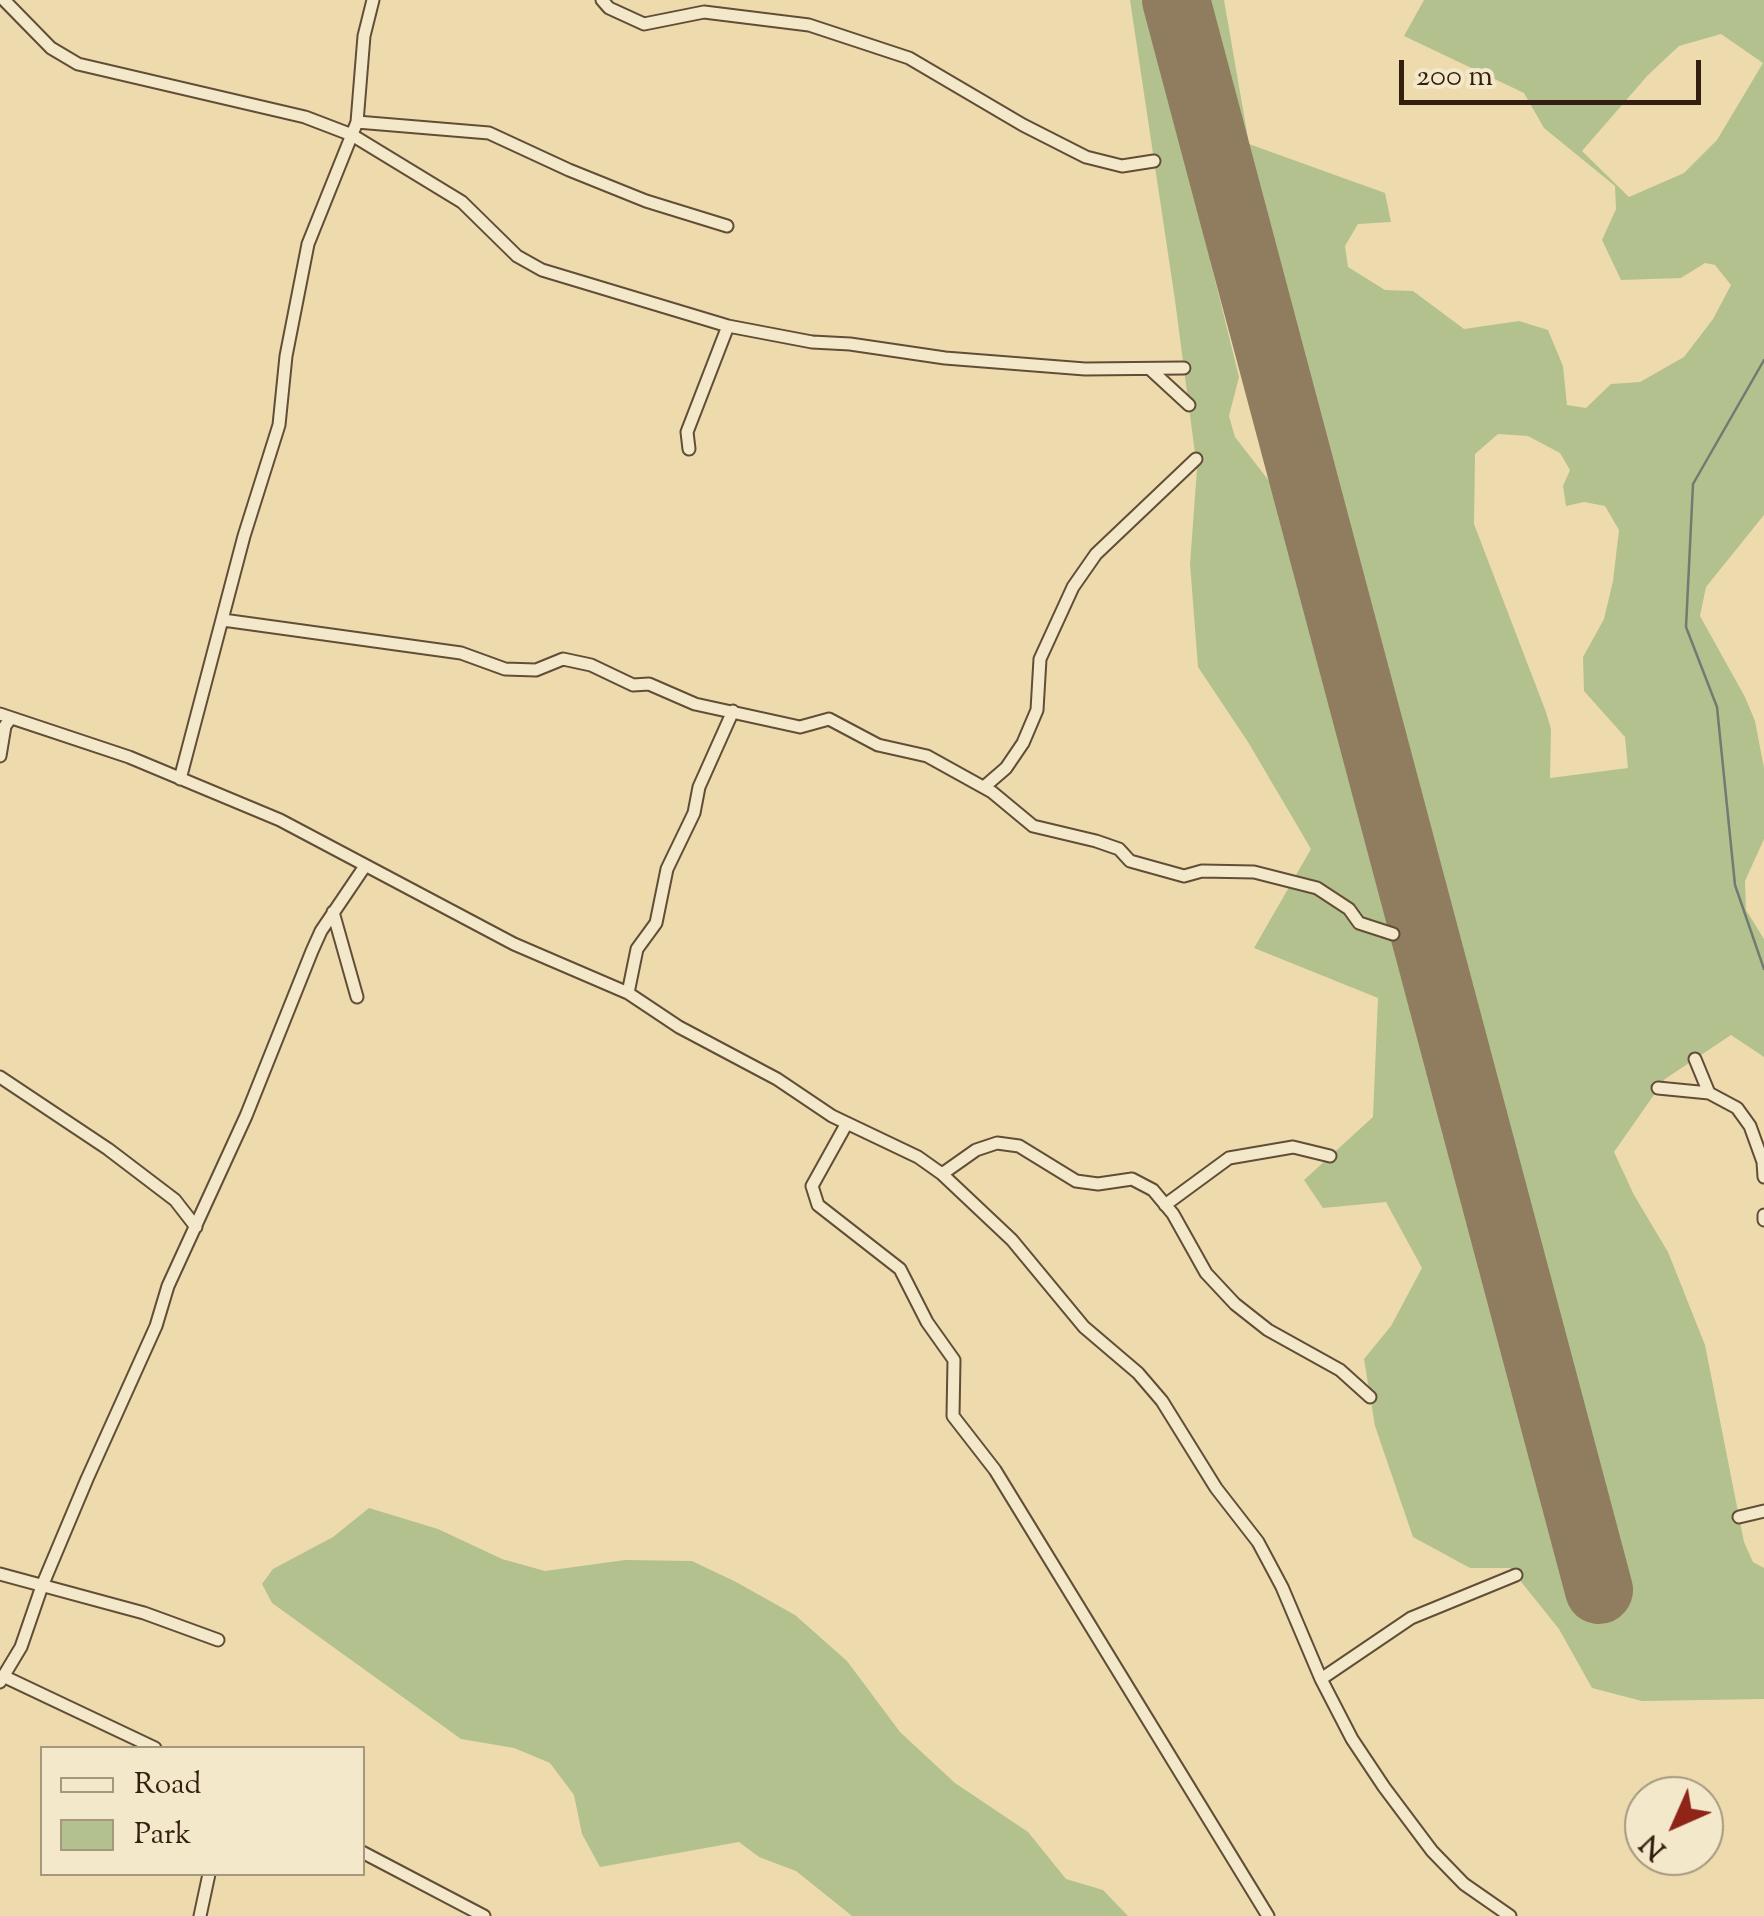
<!DOCTYPE html>
<style>
body{margin:0}
#map{position:relative;width:1764px;height:1916px;overflow:hidden;background:#eddbae;font-family:"Sorts Mill Goudy",serif}
canvas{display:block}
.legend{position:absolute;left:40px;top:1746px;width:325px;height:130px;box-sizing:border-box;background:#f3e8ca;border:2px solid #a6977f;margin:0;padding:12px 18px;list-style:none;font-size:30px;color:#331e0f}
.legend li{display:flex;align-items:center;gap:20px;height:50px}
.legend b{width:50px;border:2px solid #a6977f}
.north{position:absolute;left:1624px;top:1776px;width:100px;height:100px;box-sizing:border-box;background:#f3e8ca;border:2px solid #a6977f;border-radius:50%;rotate:225deg;font-size:28px;font-weight:700;line-height:40px;text-align:center;color:#331e0f}
.north::after{content:'';display:block;margin:auto;width:35px;height:45px;background:#8f2418;clip-path:polygon(50% 0,100% 100%,50% 72%,0 100%)}
.scale{position:absolute;left:1399px;top:60px;width:302px;height:45px;box-sizing:border-box;border:5px solid #331e0f;border-top:0;padding-left:12px;font-size:30px;line-height:35px;white-space:nowrap;color:#331e0f;-webkit-text-stroke:8px #f3e8ca;paint-order:stroke}
</style>
<div id="map">
<canvas width="1764" height="1916"></canvas>
<ul class="legend">
<li><b style="height:12px;background:#f3e8ca"></b>Road</li>
<li><b style="height:28px;background:#b3c18f"></b>Park</li>
</ul>
<div class="north">N</div>
<div class="scale">200 m</div>
</div>
<script>
const ctx = document.querySelector('canvas').getContext('2d');
ctx.lineJoin = 'round';
function fillPath(path, color) { ctx.fillStyle = color; ctx.fill(path, 'evenodd'); }
const shape = rows => new Path2D(rows.map(r => 'M' + r).join(''));
function trace(path, color, width, dash) { ctx.strokeStyle = color; ctx.lineWidth = width; ctx.lineCap = dash ? 'butt' : 'round'; ctx.setLineDash(dash || []); ctx.stroke(path); }
fillPath(shape([
 [1130,0,1146,0,1239,377,1229,416,1235,437,1273,486,1286,515,1575,1596,1618,1595,1599,1502,1508,1206,1412,828,1285,358,1197,0,1224,0,1249,144,1385,193,1391,222,1358,224,1345,246,1348,267,1385,290,1413,291,1464,329,1519,321,1548,330,1563,366,1567,405,1586,408,1611,384,1640,382,1684,357,1713,319,1731,285,1715,265,1705,263,1681,278,1621,280,1602,240,1616,209,1615,186,1544,128,1524,93,1404,36,1424,0,1764,0,1764,515,1706,587,1700,616,1745,697,1755,721,1764,768,1764,839,1745,881,1746,910,1764,939,1764,1057,1731,1035,1665,1079,1614,1152,1634,1195,1668,1252,1705,1345,1744,1542,1753,1562,1764,1568,1764,1699,1642,1701,1592,1688,1559,1629,1510,1568,1470,1568,1413,1537,1375,1426,1364,1359,1391,1326,1422,1268,1386,1202,1323,1208,1304,1180,1373,1117,1378,998,1254,948,1311,849,1248,742,1198,667,1190,564,1197,469,1175,300],
 [1721,34,1763,63,1717,140,1684,173,1629,197,1582,151,1648,75,1679,46],
 [1498,434,1528,436,1560,453,1570,470,1563,486,1566,506,1584,502,1605,506,1619,530,1613,581,1604,619,1583,657,1584,691,1625,737,1628,768,1550,778,1551,729,1546,712,1474,524,1475,454],
 [369,1508,438,1529,502,1559,545,1571,625,1560,692,1561,736,1582,795,1615,847,1661,900,1732,955,1783,1028,1832,1066,1879,1103,1890,1128,1916,852,1916,796,1871,759,1857,739,1842,600,1867,582,1834,574,1795,550,1763,514,1748,461,1739,272,1603,262,1584,273,1569,333,1537]
]), '#b3c18f');
trace(shape([
 [1764,360,1693,484,1686,627,1717,707,1735,885,1764,969]
]), '#717b71', 2.5);
trace(shape([
 [1176,0,1599,1590]
]), '#907c5e', 68);
const minor = shape([
 [4,0,51,48,78,64,305,117,352,135,462,202,517,256,542,270,728,326,812,342,850,344,945,358,1085,369,1184,368],
 [602,0,609,8,644,24,704,12,809,25,909,58,1023,125,1086,157,1122,166,1154,161],
 [357,122,489,133,569,170,646,201,727,226],
 [1151,370,1189,405],
 [689,449,687,432,728,326],
 [223,620,461,653,505,669,536,670,563,659,591,665,633,685,649,684,695,704,800,727,829,719,878,745,927,756,992,792,1033,826,1096,841,1119,849,1130,861,1184,876,1202,871,1254,872,1317,888,1349,909,1359,923,1393,934],
 [0,714,129,757,280,820,514,944,628,993,679,1027,777,1079,832,1116,918,1157,942,1174,1012,1240,1084,1327,1138,1373,1162,1401,1216,1488,1258,1542,1282,1587,1321,1679,1352,1739,1384,1787,1432,1851,1464,1884,1510,1916],
 [0,756,5,726,11,718],
 [180,779,244,536,279,425,286,356,308,244,357,122,364,36,373,0],
 [984,787,1006,768,1023,743,1037,710,1040,659,1073,587,1096,554,1196,459],
 [333,912,357,997],
 [628,993,637,949,656,923,667,869,694,813,699,787,733,711],
 [1695,1059,1709,1093],
 [0,1077,108,1149,175,1200,196,1227],
 [1658,1088,1709,1093,1737,1108,1750,1126,1763,1162,1764,1177],
 [847,1123,812,1186,818,1205,900,1269,927,1322,954,1360,953,1416,995,1470,1268,1916],
 [942,1174,976,1150,997,1143,1019,1146,1076,1181,1098,1184,1132,1179,1153,1190,1173,1214,1206,1273,1235,1304,1268,1330,1340,1370,1370,1397],
 [1165,1205,1229,1158,1293,1147,1330,1156],
 [1764,1215,1764,1220],
 [1739,1517,1764,1511],
 [0,1574,144,1613,218,1640],
 [3,1676,155,1748],
 [1321,1679,1411,1618,1516,1575],
 [0,1682,21,1647,42,1586,87,1479,156,1326,168,1286,246,1116,312,951,321,931,365,866],
 [362,1852,484,1916],
 [200,1916,209,1874]
]);
trace(minor, '#624d37', 15);
trace(minor, '#f3e8ca', 11);
</script>
